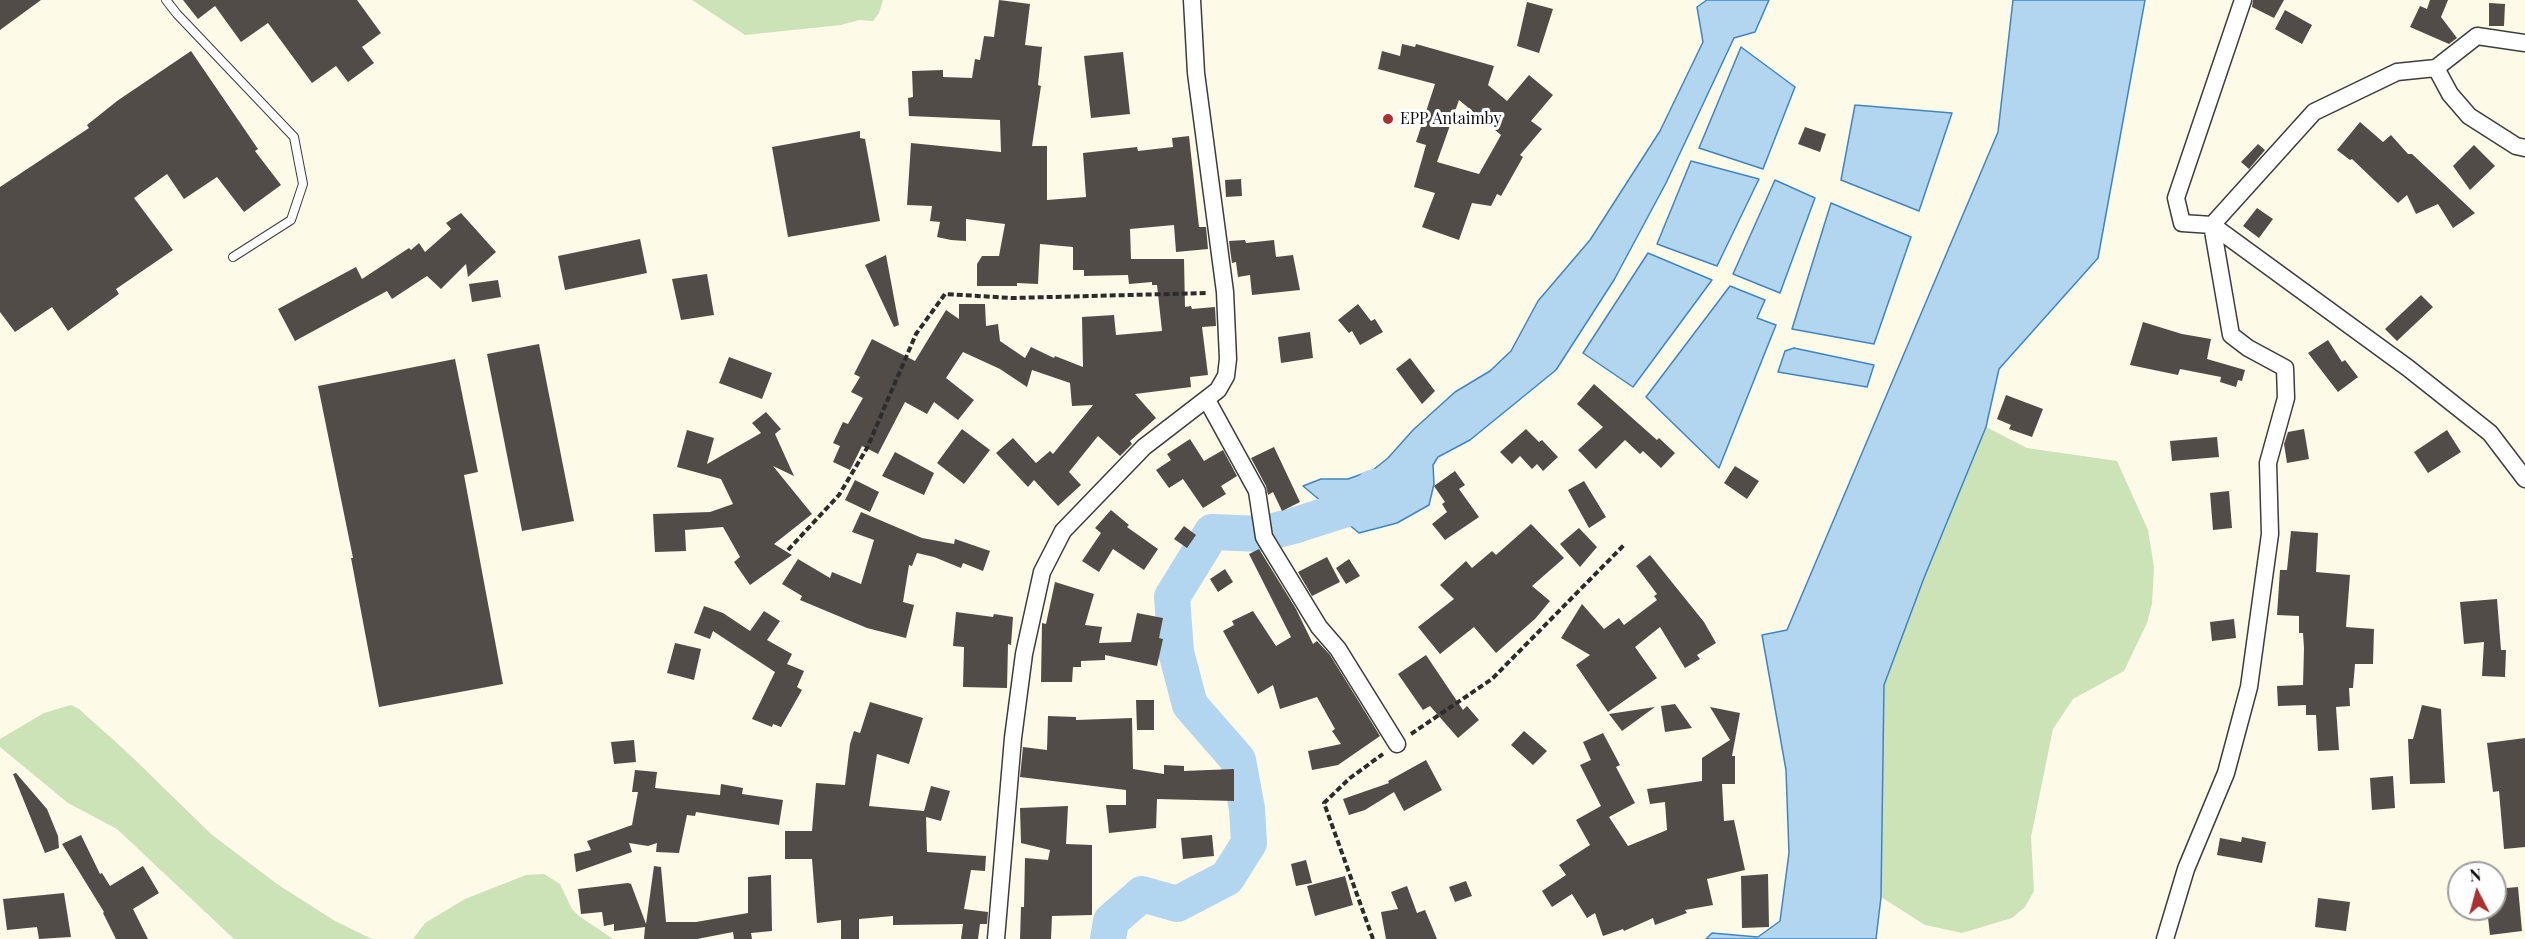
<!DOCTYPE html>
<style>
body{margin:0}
#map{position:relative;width:2525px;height:939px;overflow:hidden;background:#fdfae8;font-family:"Playfair Display",serif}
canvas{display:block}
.north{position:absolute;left:2447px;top:861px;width:60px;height:60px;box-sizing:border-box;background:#fff;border:2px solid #9d9d9d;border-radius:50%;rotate:354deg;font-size:16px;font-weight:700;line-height:24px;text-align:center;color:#0a0a0a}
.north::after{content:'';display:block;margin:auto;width:21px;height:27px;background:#ac302f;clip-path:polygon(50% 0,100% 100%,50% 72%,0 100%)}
</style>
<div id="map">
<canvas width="2525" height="939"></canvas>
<div class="north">N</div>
</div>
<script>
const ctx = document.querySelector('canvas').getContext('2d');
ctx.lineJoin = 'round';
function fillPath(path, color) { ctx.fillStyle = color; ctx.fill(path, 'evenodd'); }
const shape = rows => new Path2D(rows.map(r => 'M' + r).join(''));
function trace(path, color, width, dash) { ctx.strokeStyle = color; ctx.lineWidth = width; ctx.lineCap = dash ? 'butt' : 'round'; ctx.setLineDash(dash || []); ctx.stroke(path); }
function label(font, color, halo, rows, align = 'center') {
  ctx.font = font + ' "Playfair Display",serif'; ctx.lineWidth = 6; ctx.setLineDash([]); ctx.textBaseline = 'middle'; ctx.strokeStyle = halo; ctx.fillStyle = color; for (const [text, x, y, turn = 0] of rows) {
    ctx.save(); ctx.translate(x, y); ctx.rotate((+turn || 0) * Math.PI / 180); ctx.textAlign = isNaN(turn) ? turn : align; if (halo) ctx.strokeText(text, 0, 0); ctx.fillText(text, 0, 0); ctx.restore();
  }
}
fillPath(shape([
 [692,0,883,0,879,13,873,21,859,20,841,25,745,35],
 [1986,427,2027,448,2117,461,2148,530,2154,567,2152,604,2147,623,2124,671,2073,699,2053,729,2031,837,2034,891,2025,907,2012,918,1962,933,1925,925,1881,897,1884,685,1924,578],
 [71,705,79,709,129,754,211,834,277,884,335,921,372,939,234,939,117,829,68,803,0,747,0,739,44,713],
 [544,874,560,884,572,909,579,916,613,939,413,939,425,923,465,899,526,875]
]), '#cbe3b6');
const water = shape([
 [1707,0,1769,0,1755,32,1734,38,1666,183,1614,280,1556,370,1470,440,1438,457,1433,465,1434,484,1429,505,1397,523,1359,533,1303,486,1321,479,1348,479,1373,470,1388,458,1413,430,1455,392,1490,371,1511,351,1538,301,1590,240,1660,131,1703,42,1697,7,1707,0],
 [2013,0,2145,0,2098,258,1999,369,1986,427,1924,578,1884,685,1881,897,1876,939,1706,939,1712,933,1758,937,1780,921,1789,853,1786,770,1762,635,1787,630,1998,132,2013,0],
 [1741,47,1795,87,1763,169,1699,148,1741,47],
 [1855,105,1952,113,1919,211,1841,180,1855,105],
 [1691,161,1759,179,1717,266,1657,244,1691,161],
 [1775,180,1815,198,1780,293,1733,274,1775,180],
 [1831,203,1911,237,1874,344,1792,329,1831,203],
 [1648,253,1712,280,1633,387,1583,353,1648,253],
 [1730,286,1765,300,1757,318,1776,325,1719,468,1646,397,1730,286],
 [1794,348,1874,365,1867,387,1778,372,1785,351,1794,348]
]);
fillPath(water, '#b2d5f0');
trace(water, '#3f86c0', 1.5);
trace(shape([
 [1108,939,1111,921,1142,894,1177,904,1227,878,1249,843,1247,809,1238,760,1190,705,1176,652,1172,597,1212,532,1262,534,1293,526,1346,509,1374,487]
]), '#b2d5f0', 36);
fillPath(shape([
 [0,0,41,0,0,30],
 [183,0,357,0,381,33,362,47,374,63,348,82,336,66,312,83,268,23,241,42,215,6,198,19],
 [999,0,1030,4,1025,45,1042,47,1038,85,1041,86,1032,146,1047,146,1047,200,1086,197,1083,153,1137,147,1138,151,1173,147,1172,138,1189,136,1199,227,1206,227,1208,249,1176,252,1174,225,1130,229,1131,259,1184,259,1185,307,1191,306,1192,309,1215,307,1216,326,1202,327,1208,375,1190,377,1191,387,1135,394,1156,418,1130,441,1132,444,1120,456,1098,436,1069,472,1081,485,1058,506,1034,480,1028,487,996,453,1013,438,1036,463,1050,451,1053,454,1093,405,1072,406,1070,383,1032,370,1027,387,1000,369,963,352,946,378,974,400,958,420,934,402,927,414,905,402,878,454,862,446,850,470,833,462,840,446,833,443,843,422,848,424,863,398,851,392,860,377,854,374,872,339,915,361,946,310,959,319,959,304,985,304,986,326,998,324,1000,341,1025,358,1031,347,1054,358,1055,356,1083,367,1082,317,1114,315,1116,335,1162,331,1157,285,1152,285,1152,282,1129,284,1128,275,1084,276,1084,270,1073,270,1073,247,1040,244,1038,284,1017,283,1017,286,977,286,977,264,982,256,999,256,1005,224,966,219,966,241,951,240,937,237,940,222,930,221,932,206,907,205,911,143,1001,152,1000,120,909,116,908,98,913,97,912,71,943,70,943,77,972,78,975,59,980,60,984,36,994,37],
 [2253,0,2284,0,2274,18,2252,7],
 [2430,0,2448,0,2441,17,2457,38,2449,44,2410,27,2420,6,2427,9],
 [1527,2,1553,9,1539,53,1517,46],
 [2489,3,2505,4,2504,26,2489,26],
 [2285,10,2312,25,2302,44,2275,29],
 [1402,44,1415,47,1416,44,1494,66,1488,85,1507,101,1529,75,1553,95,1531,121,1542,129,1520,155,1523,157,1501,196,1497,194,1491,206,1472,203,1459,240,1422,227,1435,193,1414,187,1426,145,1416,142,1435,84,1378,69,1382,51,1400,56],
 [1459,100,1501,135,1479,174,1437,162],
 [191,51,258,149,255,151,281,185,244,212,217,177,184,199,167,174,134,198,173,250,116,289,119,294,68,331,52,307,15,332,0,312,0,187,89,128,87,125,117,101],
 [1123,52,1130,114,1091,118,1084,56],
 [2360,122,2383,142,2391,135,2408,154,2412,154,2475,213,2453,228,2438,204,2416,214,2407,195,2398,203,2352,159,2350,160,2337,150],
 [1805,127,1826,134,1820,152,1798,144],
 [860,131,860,138,865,139,880,221,788,237,772,147],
 [2258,144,2265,150,2249,169,2241,162],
 [2474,145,2495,166,2470,190,2453,166],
 [1241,179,1242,196,1226,197,1225,180],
 [2257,208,2273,219,2259,238,2243,226],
 [461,213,496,252,468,277,466,264,441,289,427,276,392,299,387,291,295,341,278,309,356,267,362,279,409,248,411,250,419,243,425,252,451,229,446,223],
 [640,239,647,273,565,290,558,256],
 [1245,240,1246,243,1274,240,1276,257,1293,255,1300,290,1252,295,1250,275,1238,277,1236,262,1232,263,1230,249,1229,241],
 [886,255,899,325,894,327,865,265],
 [707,274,714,315,681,320,672,279],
 [498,280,501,297,472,302,469,284],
 [2421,295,2433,307,2397,341,2385,329],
 [1358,304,1371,321,1375,319,1383,332,1360,345,1352,331,1349,333,1338,320],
 [2143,322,2182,334,2211,339,2207,359,2245,370,2242,381,2238,380,2236,387,2220,382,2221,377,2180,369,2178,375,2130,365],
 [1310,332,1313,358,1281,363,1278,337],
 [2328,340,2342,362,2345,360,2358,377,2338,392,2308,353],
 [539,344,574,521,522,531,487,354],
 [729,357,772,373,762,399,719,383],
 [1410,358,1435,391,1422,404,1396,369],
 [455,359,478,472,464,475,503,684,379,707,351,558,353,558,318,386],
 [1594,384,1657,440,1659,438,1675,453,1661,468,1643,451,1640,454,1625,440,1596,469,1578,450,1603,427,1577,404],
 [2006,395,2043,409,2032,437,2009,429,2011,425,1997,419],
 [766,412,781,429,775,434,794,476,773,466,812,514,774,544,792,555,750,585,734,562,740,557,723,527,685,530,686,551,655,552,653,514,710,512,733,504,721,479,677,467,687,430,714,438,707,464,761,433,752,423],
 [962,429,990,450,964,484,937,463],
 [1526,429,1539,442,1542,440,1558,457,1543,471,1537,464,1532,469,1520,456,1512,464,1500,452],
 [2304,429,2309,459,2287,463,2284,444,2288,432],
 [2447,430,2461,452,2428,473,2414,452],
 [2217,437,2219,457,2172,461,2170,441],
 [1190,439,1204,461,1223,450,1237,476,1221,486,1226,494,1203,508,1183,479,1169,488,1156,470,1171,460,1167,454],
 [1274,447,1300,502,1282,511,1273,492,1268,495,1266,486,1251,458],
 [895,452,934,473,924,495,882,476],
 [1735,466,1759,481,1747,499,1724,483],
 [1455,471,1465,485,1459,489,1479,517,1445,540,1432,524,1447,512,1442,504,1445,502,1434,486],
 [855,480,879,492,870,512,845,500],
 [1584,481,1606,517,1589,528,1568,490],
 [2229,491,2232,528,2213,530,2210,493],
 [1111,510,1129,525,1127,527,1158,549,1144,570,1113,549,1099,572,1082,561,1101,533,1095,528],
 [861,512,922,538,954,544,955,539,990,551,983,571,963,563,961,568,934,557,917,553,912,566,909,565,903,602,914,605,906,638,867,628,800,600,802,596,782,584,798,559,830,578,832,572,861,584,874,540,852,532],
 [1531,524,1564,558,1532,586,1550,601,1535,619,1496,653,1474,627,1440,654,1418,627,1454,599,1440,585,1466,561,1472,568,1492,551,1496,555],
 [1184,526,1196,535,1187,548,1174,539],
 [1579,528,1597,547,1580,567,1560,544],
 [2291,531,2318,533,2316,572,2350,575,2346,627,2374,629,2373,664,2355,664,2353,688,2349,688,2350,706,2336,707,2339,750,2318,751,2316,715,2306,715,2306,705,2278,706,2277,686,2303,685,2304,648,2303,633,2299,633,2299,616,2277,615,2280,570,2287,570],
 [1259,549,1296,609,1313,644,1317,641,1330,655,1380,736,1338,765,1312,770,1308,751,1341,744,1332,731,1335,729,1317,697,1280,709,1273,685,1258,694,1223,631,1234,625,1232,621,1253,611,1276,646,1291,637,1249,554],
 [1650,555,1704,622,1716,643,1697,655,1700,659,1685,668,1660,627,1635,647,1657,678,1608,712,1576,665,1590,655,1561,638,1582,604,1604,629,1619,618,1624,625,1657,600,1654,596,1657,594,1636,566],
 [1327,557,1340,582,1312,596,1298,572],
 [1349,559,1360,576,1346,584,1336,568],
 [1225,569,1233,582,1218,592,1210,579],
 [1055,582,1094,594,1085,625,1102,627,1099,643,1131,642,1137,613,1163,618,1159,638,1163,639,1157,666,1105,655,1105,660,1081,661,1081,667,1073,667,1072,682,1041,682,1042,623,1046,624],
 [2497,599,2501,650,2506,650,2505,677,2482,676,2484,642,2464,644,2460,602],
 [704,606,723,613,750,631,764,611,780,621,767,640,792,654,787,664,804,671,797,687,802,690,781,727,773,724,772,727,752,719,775,672,713,631,710,639,694,633],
 [956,612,993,617,994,614,1013,617,1011,645,1008,644,1007,688,963,687,964,647,953,646],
 [2234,619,2236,638,2212,641,2210,622],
 [675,643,701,649,694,680,667,673],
 [1426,655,1463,710,1467,706,1479,720,1458,738,1430,706,1423,710,1398,674],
 [1136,700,1154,700,1154,730,1137,730],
 [870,702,923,718,909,764,877,754,869,806,924,811,931,786,950,791,941,821,926,817,927,852,986,856,985,871,971,870,964,909,988,912,987,924,980,924,978,939,961,939,963,924,893,925,893,916,859,919,859,939,841,939,841,920,817,923,812,859,785,859,785,831,812,831,816,783,845,785,850,744,854,731,860,733],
 [1675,704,1692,728,1665,732,1661,706],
 [2422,705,2441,709,2445,783,2410,784,2408,739,2413,739],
 [1655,707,1622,731,1609,714],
 [1710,707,1740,713,1732,756,1735,756,1735,784,1722,784,1724,821,1734,820,1745,870,1707,879,1713,905,1685,910,1687,913,1655,925,1653,918,1624,931,1623,929,1603,936,1595,913,1587,918,1572,894,1552,907,1542,891,1566,875,1559,865,1590,845,1576,820,1601,806,1580,765,1591,760,1583,742,1603,733,1620,765,1616,767,1635,803,1609,817,1628,846,1667,830,1665,802,1650,804,1647,789,1702,781,1702,758,1730,740],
 [1048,716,1076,717,1076,720,1132,718,1133,769,1164,774,1164,765,1184,766,1184,771,1234,769,1234,801,1157,799,1156,828,1109,833,1106,805,1126,805,1126,790,1020,777,1023,747,1047,750],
 [1524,731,1547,751,1533,765,1511,745],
 [2525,738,2525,847,2504,849,2499,791,2493,792,2487,743],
 [634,740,636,762,614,764,611,742],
 [1426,760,1442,790,1404,811,1394,792,1365,810,1349,815,1343,799,1389,783,1388,781],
 [635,770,657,772,655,788,720,795,721,784,743,788,742,794,783,800,779,825,696,812,695,816,687,815,679,853,656,852,657,843,648,846,629,843,632,852,576,872,574,854,591,850,587,841,632,825,638,792,632,792],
 [16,773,47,809,58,836,59,848,45,853,13,774],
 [2393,776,2395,808,2372,810,2370,778],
 [1068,806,1066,844,1092,845,1092,915,1052,916,1051,939,1020,939,1021,907,1024,907,1025,858,1048,860,1050,850,1021,843,1020,808],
 [81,835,100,874,102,873,110,886,143,866,159,893,133,909,148,939,116,939,103,913,104,912,62,844],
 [1212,835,1214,856,1183,859,1181,838],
 [2242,837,2266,842,2262,863,2217,855,2220,838,2241,842],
 [1306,860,1312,883,1296,886,1291,864],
 [654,866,661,867,666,922,696,922,748,913,748,877,771,875,772,931,751,933,752,939,734,939,733,932,697,939,644,939,645,927,614,931,614,924,604,926,602,912,581,914,578,889,628,883,631,884,646,924],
 [1768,874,1769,927,1742,928,1741,876],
 [1345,876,1353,905,1315,916,1307,886],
 [1466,881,1472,896,1455,902,1449,887],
 [1407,886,1417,913,1425,910,1437,939,1386,939,1381,912,1398,909,1391,892],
 [2518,887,2522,931,2490,935,2487,909,2495,909,2495,889],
 [64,893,71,937,39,939,37,927,7,930,3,899],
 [2318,898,2350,902,2346,931,2315,927]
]), '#514c47');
const service = shape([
 [166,0,177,14,294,137,303,184,291,220,233,257]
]);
const minor = shape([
 [2243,0,2176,198,2182,223,2212,225,2408,368,2490,433,2525,479],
 [2525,43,2477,36,2436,68,2450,94,2469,116,2516,146,2525,148],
 [1207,400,1257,491,1264,537,1319,627,1338,649,1397,744],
 [996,939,1013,738,1024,654,1042,572,1063,531,1144,447,1218,390,1226,376,1228,359,1225,292,1196,73,1192,0],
 [2165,939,2186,869,2226,773,2249,687,2270,534,2268,463,2286,398,2285,368,2248,348,2231,335,2212,225,2314,112,2397,72,2436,68]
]);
trace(service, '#3d3d3d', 10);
trace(minor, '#3d3d3d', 19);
trace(shape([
 [788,550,839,495,867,448,916,334,945,294,1012,298,1208,293],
 [1411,734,1492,679,1624,545],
 [1373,939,1324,803,1350,778,1383,754]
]), '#2c2c2c', 4, [6, 3]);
trace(service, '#fff', 8);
trace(minor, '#fff', 16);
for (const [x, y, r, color] of [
 [1388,119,6,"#ac302f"]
]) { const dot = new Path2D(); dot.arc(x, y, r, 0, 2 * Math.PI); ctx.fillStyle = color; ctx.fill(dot); trace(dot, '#fff', 2); }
label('16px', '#0a0a0a', '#fff', [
 ["EPP Antaimby",1400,119]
], 'left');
</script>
